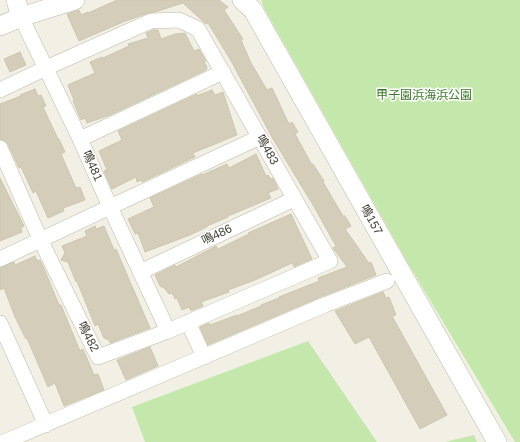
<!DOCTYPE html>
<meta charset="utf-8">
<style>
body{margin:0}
canvas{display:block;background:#f2f0e4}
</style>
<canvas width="520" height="442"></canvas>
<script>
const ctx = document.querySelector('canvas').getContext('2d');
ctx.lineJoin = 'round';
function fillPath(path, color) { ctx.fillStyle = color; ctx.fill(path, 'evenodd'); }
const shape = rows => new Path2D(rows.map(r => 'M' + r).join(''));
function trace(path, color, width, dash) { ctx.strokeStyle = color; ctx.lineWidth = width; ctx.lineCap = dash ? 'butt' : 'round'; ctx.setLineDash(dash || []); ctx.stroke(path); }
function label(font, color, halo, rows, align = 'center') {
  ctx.font = font + ' Helvetica,"Noto Sans JP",sans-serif'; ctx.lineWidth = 3; ctx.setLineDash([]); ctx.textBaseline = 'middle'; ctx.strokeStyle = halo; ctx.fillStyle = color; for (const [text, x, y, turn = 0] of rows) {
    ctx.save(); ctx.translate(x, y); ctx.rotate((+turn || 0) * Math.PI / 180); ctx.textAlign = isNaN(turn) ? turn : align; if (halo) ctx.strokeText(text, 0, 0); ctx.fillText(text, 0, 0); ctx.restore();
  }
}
fillPath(shape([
 [261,0,520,0,520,442,515,442,409,265,264,8],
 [308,341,377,442,145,442,132,407],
 [474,435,477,442,445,442]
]), '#c4e7ac');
const building = shape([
 [117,0,219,0,228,7,224,10,243,39,241,40,251,63,267,90,272,88,289,124,292,122,298,132,295,134,312,165,313,164,324,181,323,182,343,216,345,216,351,226,345,229,369,263,371,262,376,275,323,296,208,345,200,327,209,323,210,325,237,315,237,316,261,306,261,305,279,298,279,297,319,281,318,278,347,267,333,248,336,246,313,205,273,139,230,59,208,23,206,24,183,3,155,12,148,13,123,22,79,41,67,14,79,10,81,15,88,12,88,13,117,0],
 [153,30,158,30,161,39,175,34,185,33,194,51,199,49,206,61,204,62,207,67,206,70,110,115,87,123,85,118,81,120,73,101,74,100,68,85,95,73,90,62,102,57,103,58,129,46,128,44,148,38,146,33,153,30],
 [20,52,26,65,10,72,4,59,20,52],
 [35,89,38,96,41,95,46,106,43,107,58,139,59,139,65,152,61,154,76,188,80,187,85,200,63,208,64,211,48,218,36,191,33,193,21,167,19,168,8,144,5,141,0,139,0,104,21,96,20,95,35,89],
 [212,90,215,95,223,92,237,135,193,153,195,157,142,182,141,180,137,182,136,177,112,189,104,171,107,170,99,151,122,140,118,131,197,94,196,96,212,90],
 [256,154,266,176,268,175,271,179,273,178,278,189,268,193,271,198,228,216,228,217,207,226,207,227,190,235,145,252,138,233,135,234,128,219,154,207,150,198,202,174,202,175,227,164,229,168,256,154],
 [0,178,24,226,21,228,22,232,0,241,0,178],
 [291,214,312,259,294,267,292,263,255,280,228,290,229,292,201,302,203,306,191,311,189,307,182,310,177,298,175,299,172,293,169,294,164,288,160,286,155,275,175,265,176,267,216,246,218,249,249,234,248,233,291,214],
 [95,226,96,229,104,226,114,250,116,249,150,328,110,343,109,340,104,338,98,324,95,326,77,281,76,282,68,262,61,260,65,253,62,246,87,236,85,231,95,226],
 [35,256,37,261,40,260,45,271,59,305,61,305,80,351,83,349,94,375,98,374,104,390,64,406,55,383,48,387,27,338,26,339,15,317,4,288,0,290,0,268,14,262,15,265,35,256],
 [383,292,386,298,389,297,396,315,392,316,447,415,420,429,369,337,355,344,335,311,383,292],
 [150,347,158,366,126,380,117,360,150,347]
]);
fillPath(building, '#d4cdb9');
trace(building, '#cec6ad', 1);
const minor = shape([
 [0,90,46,68,151,21,179,20,198,29,330,261,168,331],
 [80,139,223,72],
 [0,148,40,239,98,357,168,331,110,207,260,137],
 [0,259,110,207,80,139,21,17],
 [140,272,294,199],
 [188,322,204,357],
 [0,323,46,425],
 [4,442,327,304,387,281]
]);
const tertiary = shape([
 [16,0,21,17],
 [242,0,253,10,497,442],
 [0,26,21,17,75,0]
]);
trace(minor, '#bdb9a7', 16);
trace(tertiary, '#bdb9a7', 20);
trace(minor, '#fff', 15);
trace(tertiary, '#fff', 19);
label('12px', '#3a7528', '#fff', [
 ["甲子園浜海浜公園",424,96]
]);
label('12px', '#444034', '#fff', [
 ["鳴483",267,150,61],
 ["鳴481",92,166,66],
 ["鳴157",371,220,61],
 ["鳴486",217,235,-25],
 ["鳴482",88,337,63]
]);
</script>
